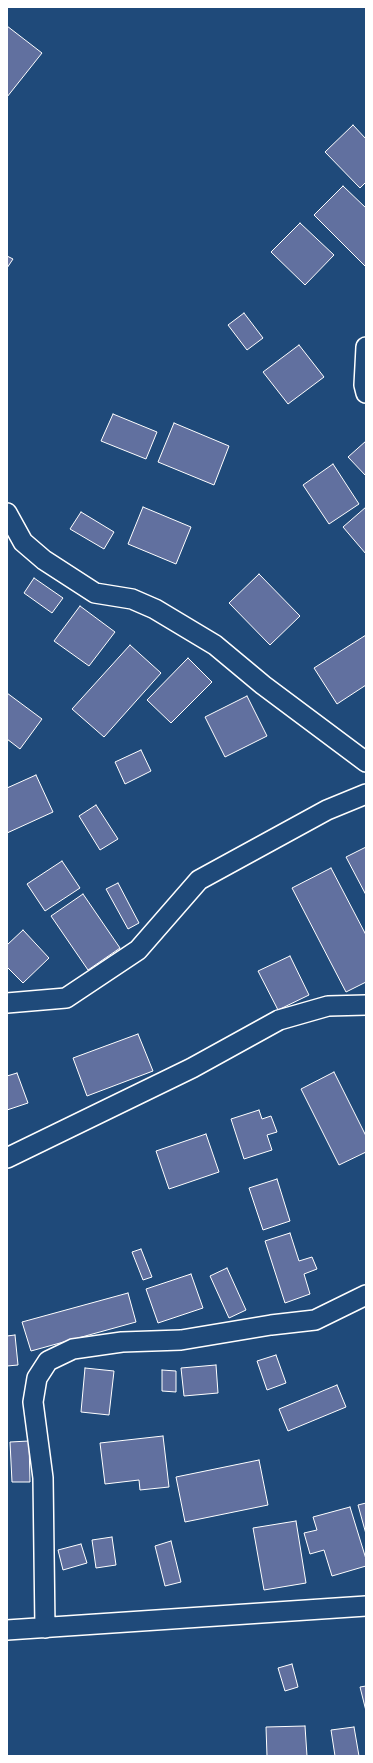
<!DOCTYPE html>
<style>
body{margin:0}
#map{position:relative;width:373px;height:1763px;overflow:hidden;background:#1f4a7a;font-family:"Architects Daughter",sans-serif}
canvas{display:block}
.frame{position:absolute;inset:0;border:8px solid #fff;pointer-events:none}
</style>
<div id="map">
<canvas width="373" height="1763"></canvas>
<div class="frame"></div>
</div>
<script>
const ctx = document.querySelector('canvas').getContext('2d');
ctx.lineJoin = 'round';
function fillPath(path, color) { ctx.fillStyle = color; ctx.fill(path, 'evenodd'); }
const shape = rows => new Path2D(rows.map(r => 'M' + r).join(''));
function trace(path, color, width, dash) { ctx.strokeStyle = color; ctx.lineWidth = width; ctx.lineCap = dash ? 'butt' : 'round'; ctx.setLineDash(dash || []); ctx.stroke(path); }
const building = shape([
 [7,26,42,53,7,97,7,26],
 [353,125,366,139,366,182,360,188,325,152,353,125],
 [343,186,366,208,366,267,314,215,343,186],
 [300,223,334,255,305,285,271,252,300,223],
 [7,256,13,259,7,268,7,256],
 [244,313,263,338,247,350,228,325,244,313],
 [299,345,324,377,288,404,263,372,299,345],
 [113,414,157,432,146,459,101,441,113,414],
 [174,423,229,446,214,485,158,462,174,423],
 [366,441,366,476,348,457,366,441],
 [333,464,359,504,329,524,303,485,333,464],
 [143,507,191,527,176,564,128,544,143,507],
 [366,507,366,554,343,527,366,507],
 [81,512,114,532,104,549,70,529,81,512],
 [259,574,300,616,270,645,229,603,259,574],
 [34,578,63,598,52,613,24,593,34,578],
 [80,606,115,632,89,666,54,641,80,606],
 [366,635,366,685,337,704,314,668,366,635],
 [130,645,161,673,104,737,72,709,130,645],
 [188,658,212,682,171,723,147,700,188,658],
 [7,693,42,719,20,749,7,739,7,693],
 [247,696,267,736,225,757,205,717,247,696],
 [141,750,151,771,125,784,115,762,141,750],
 [36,775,53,812,7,833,7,788,36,775],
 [96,805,118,839,100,850,79,816,96,805],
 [366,847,366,895,346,857,366,847],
 [62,861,80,888,45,911,27,884,62,861],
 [331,868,366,935,366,982,346,992,292,888,331,868],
 [118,883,139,923,128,929,106,889,118,883],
 [83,894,120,948,88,970,51,916,83,894],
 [23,930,49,958,23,983,7,967,7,945,23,930],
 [290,956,309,995,278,1010,258,971,290,956],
 [138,1034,153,1071,87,1096,73,1058,138,1034],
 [334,1072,366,1136,366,1152,339,1165,301,1089,334,1072],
 [17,1073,28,1103,7,1110,7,1076,17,1073],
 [259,1110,262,1119,271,1116,277,1132,267,1135,272,1150,244,1159,231,1119,259,1110],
 [206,1134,219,1172,169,1189,156,1151,206,1134],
 [277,1179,290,1221,263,1230,249,1188,277,1179],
 [290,1233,299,1261,312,1257,317,1269,304,1274,310,1294,285,1303,265,1241,290,1233],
 [141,1249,152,1277,143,1280,132,1252,141,1249],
 [227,1268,246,1310,229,1318,210,1276,227,1268],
 [191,1274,203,1308,158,1323,146,1289,191,1274],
 [128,1293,136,1322,31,1351,22,1322,128,1293],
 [15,1335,18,1365,7,1366,7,1336,15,1335],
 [276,1355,286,1383,267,1390,257,1361,276,1355],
 [216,1365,218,1393,184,1396,181,1368,216,1365],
 [85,1368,114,1371,109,1415,81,1412,85,1368],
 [162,1370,176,1371,176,1392,162,1391,162,1370],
 [337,1385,346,1407,288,1431,279,1409,337,1385],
 [163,1436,169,1487,140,1490,139,1480,105,1484,100,1443,163,1436],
 [29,1441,30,1482,12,1482,10,1442,29,1441],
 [259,1460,268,1505,185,1522,176,1477,259,1460],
 [366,1503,366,1534,358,1505,366,1503],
 [350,1507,366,1559,366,1566,332,1576,324,1550,310,1554,304,1533,317,1530,313,1517,350,1507],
 [296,1521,306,1583,264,1590,253,1528,296,1521],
 [112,1537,116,1565,96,1568,92,1540,112,1537],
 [171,1541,181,1582,165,1586,155,1546,171,1541],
 [81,1544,87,1563,63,1570,58,1550,81,1544],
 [292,1664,298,1687,285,1691,278,1668,292,1664],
 [366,1686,366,1711,360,1687,366,1686],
 [305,1726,307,1756,267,1756,266,1727,305,1726],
 [354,1727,359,1756,335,1756,331,1730,354,1727]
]);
fillPath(building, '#61709f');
trace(building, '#fff', 1);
const street = shape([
 [366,347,364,385,366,393],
 [7,513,23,542,44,560,95,593,132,599,155,609,215,645,263,685,366,762],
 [7,1003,66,998,138,950,199,880,327,810,366,794],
 [7,1158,192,1068,279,1020,328,1006,366,1005],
 [45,1628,43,1478,33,1402,37,1378,48,1361,73,1349,122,1342,181,1340,271,1325,315,1320,366,1295],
 [7,1630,366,1606]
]);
trace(street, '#fff', 22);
trace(street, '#1f4a7a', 19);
</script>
